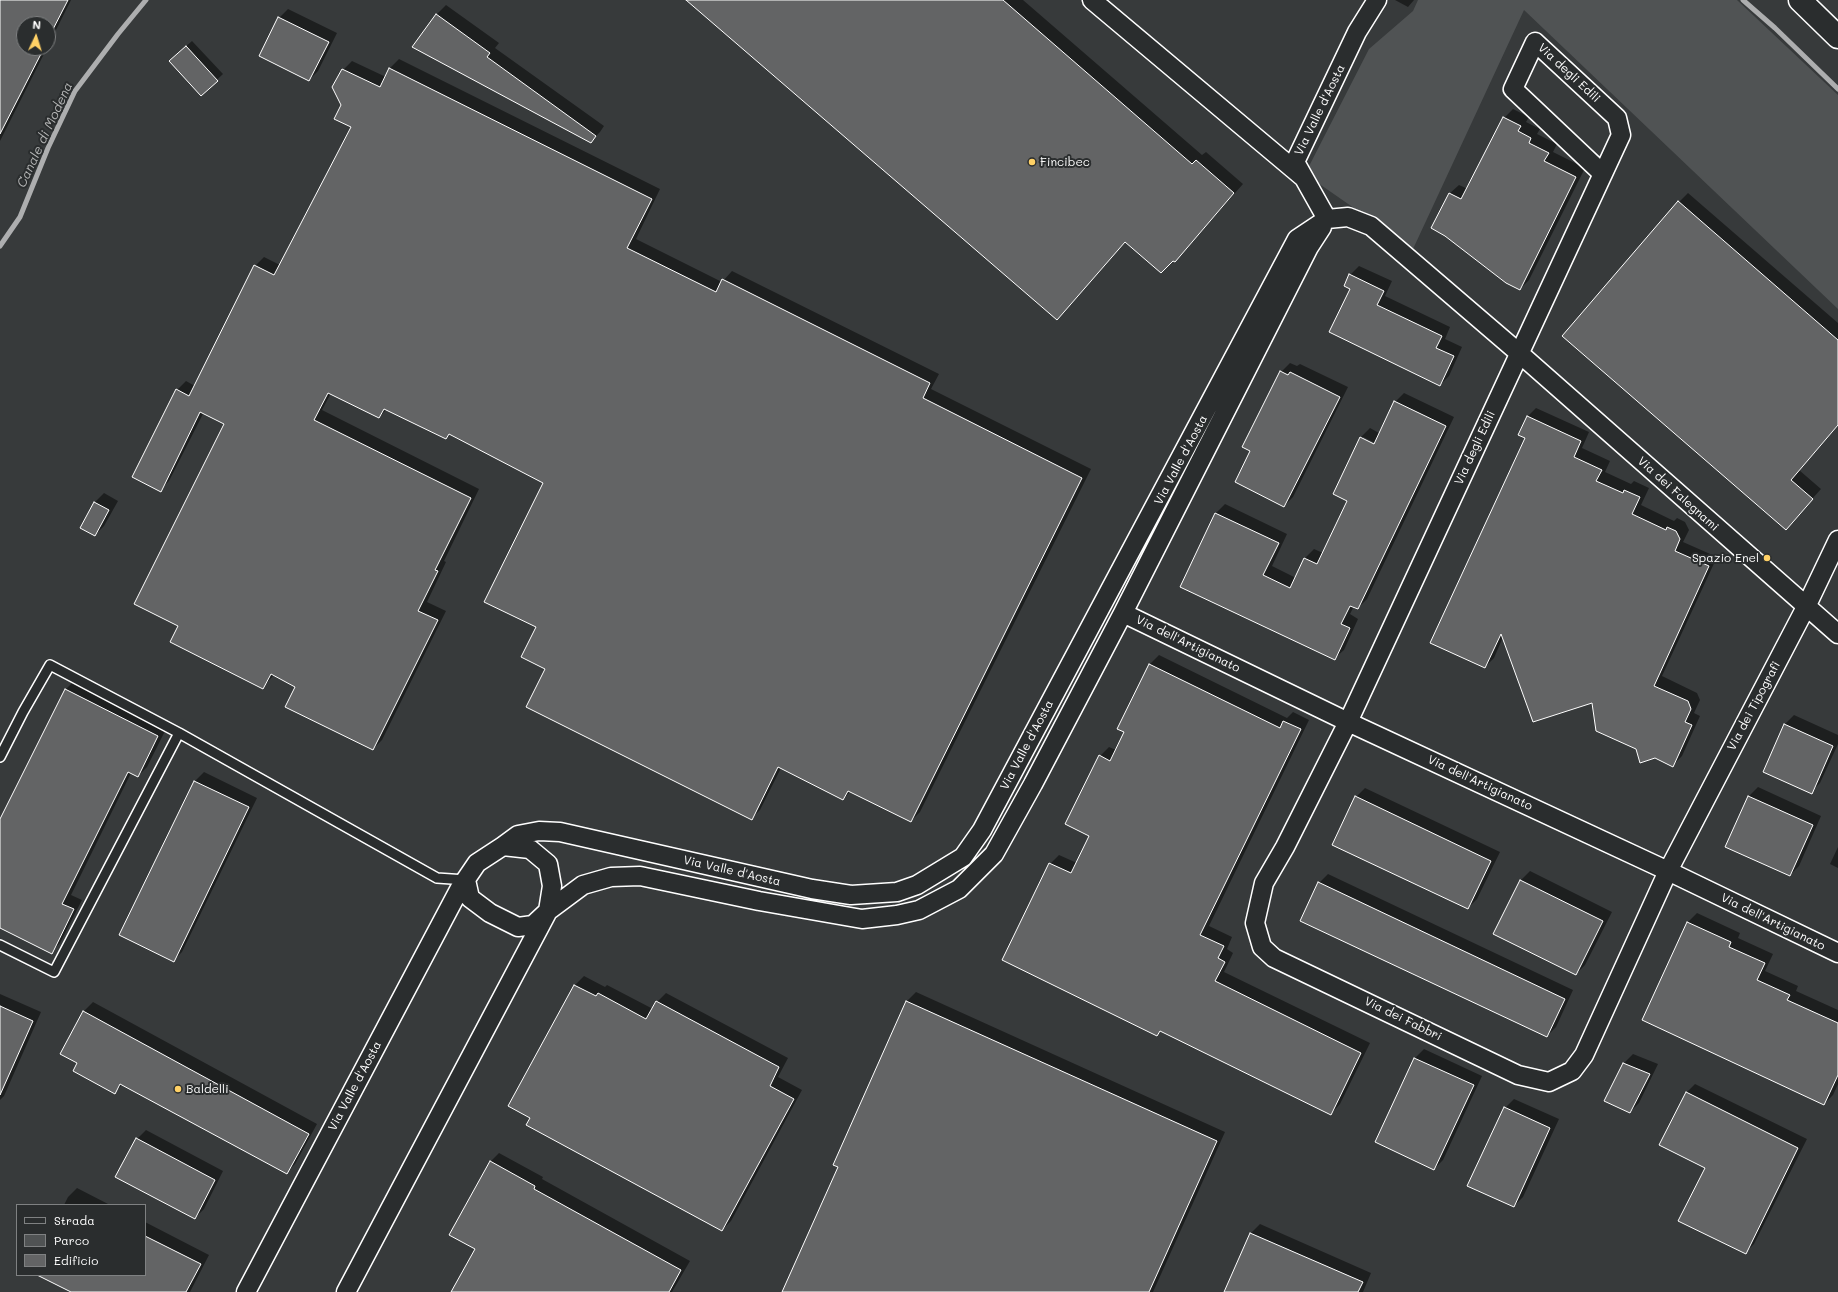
<!DOCTYPE html>
<style>
body{margin:0}
#map{position:relative;width:1838px;height:1292px;overflow:hidden;background:#373a3b;font-family:Mali,sans-serif}
canvas{display:block}
.legend{position:absolute;left:16px;top:1204px;width:130px;height:72px;box-sizing:border-box;background:#2a2d2e;border:1px solid #7f8182;margin:0;padding:5px 7px;list-style:none;font-size:12px;color:#fff}
.legend li{display:flex;align-items:center;gap:8px;height:20px}
.legend b{width:20px;border:1px solid #7f8182}
.north{position:absolute;left:16px;top:16px;width:40px;height:40px;box-sizing:border-box;background:#2a2d2e;border:1px solid #7f8182;border-radius:50%;rotate:4deg;font-size:11px;font-weight:700;line-height:16px;text-align:center;color:#fff}
.north::after{content:'';display:block;margin:auto;width:14px;height:18px;background:#ffd166;clip-path:polygon(50% 0,100% 100%,50% 72%,0 100%)}
</style>
<div id="map">
<canvas width="1838" height="1292"></canvas>
<ul class="legend">
<li><b style="height:5px;background:#2a2d2e"></b>Strada</li>
<li><b style="height:11px;background:#505354"></b>Parco</li>
<li><b style="height:11px;background:#636465"></b>Edificio</li>
</ul>
<div class="north">N</div>
</div>
<script>
const ctx = document.querySelector('canvas').getContext('2d');
ctx.lineJoin = 'round';
function fillPath(path, color) { ctx.fillStyle = color; ctx.fill(path, 'evenodd'); }
const shape = rows => new Path2D(rows.map(r => 'M' + r).join(''));
function trace(path, color, width, dash) { ctx.strokeStyle = color; ctx.lineWidth = width; ctx.lineCap = dash ? 'butt' : 'round'; ctx.setLineDash(dash || []); ctx.stroke(path); }
function label(font, color, halo, rows, align = 'center') {
  ctx.font = font + ' Mali,sans-serif'; ctx.lineWidth = 4; ctx.setLineDash([]); ctx.textBaseline = 'middle'; ctx.strokeStyle = halo; ctx.fillStyle = color; for (const [text, x, y, turn = 0] of rows) {
    ctx.save(); ctx.translate(x, y); ctx.rotate((+turn || 0) * Math.PI / 180); ctx.textAlign = isNaN(turn) ? turn : align; if (halo) ctx.strokeText(text, 0, 0); ctx.fillText(text, 0, 0); ctx.restore();
  }
}
fillPath(shape([
 [1418,0,1737,0,1838,95,1838,309,1524,10,1413,249,1305,174,1369,49,1413,11]
]), '#505354');
fillPath(shape([
 [0,0,71,0,48,46,48,24,24,24,24,48,47,48,0,141],
 [688,0,1023,0,1202,155,1206,152,1243,184,1183,252,1173,260,1126,241],
 [1395,0,1414,0,1408,7],
 [446,5,499,43,495,48,604,126,600,132,591,141,414,47,437,14],
 [288,9,337,33,318,71,309,80,279,18],
 [192,41,223,74,201,95,176,55],
 [399,59,660,189,636,239,722,282,732,271,939,374,931,389,1091,469,920,812,911,821,851,791,843,799,781,768,760,810,751,819,546,668,537,627,545,482,450,433,446,438,387,409,379,417,331,393,322,410,479,489,444,561,446,562,427,602,446,611,382,740,373,749,297,686,274,675,263,687,180,625,225,423,204,412,169,481,160,490,177,390,186,381,195,386,255,266,264,257,280,265,352,127,343,105,343,70,352,61,386,77,390,68],
 [1513,109,1529,117,1526,122,1540,129,1537,134,1557,144,1553,152,1585,168,1529,280,1520,289,1449,194,1459,185,1468,189,1504,118],
 [1688,193,1838,323,1838,425,1799,470,1821,489,1786,528,1679,202],
 [1359,266,1392,281,1385,296,1450,327,1445,339,1462,347,1449,376,1440,385,1351,288,1350,275],
 [1290,363,1297,366,1300,364,1348,387,1293,497,1284,506,1251,451,1281,372],
 [1404,393,1454,417,1367,599,1358,608,1354,606,1350,614,1358,619,1344,650,1334,659,1181,587,1216,513,1225,504,1287,534,1272,566,1296,578,1305,558,1314,549,1323,553,1348,501,1334,494,1361,437,1370,428,1379,433,1395,402],
 [1363,437,1379,445,1378,447,1363,439],
 [1536,408,1589,432,1582,448,1610,461,1605,472,1631,484,1634,481,1649,488,1641,505,1674,521,1677,518,1685,522,1689,530,1683,542,1717,557,1662,676,1697,693,1700,700,1694,713,1700,716,1682,756,1673,765,1637,748,1593,702,1503,637,1494,658,1485,667,1526,438,1527,417],
 [104,493,118,501,104,526,95,535,81,527,95,502],
 [1159,655,1287,718,1293,712,1309,720,1209,926,1232,937,1227,949,1233,953,1224,972,1370,1043,1340,1104,1331,1114,1162,1030,1157,1035,1050,864,1059,855,1077,863,1090,835,1100,756,1109,747,1116,750,1126,732,1119,728,1150,664],
 [74,681,167,727,147,767,138,776,131,773,71,895,82,900,60,943,51,952,0,927,0,821,65,690],
 [1794,715,1838,735,1838,744,1820,783,1811,792,1764,771,1785,724],
 [204,772,257,798,182,952,173,961,120,935,195,781],
 [1758,787,1821,816,1799,866,1790,875,1726,847,1749,796],
 [1365,788,1500,852,1477,899,1468,908,1356,797],
 [1838,847,1838,868,1830,864],
 [1530,871,1612,912,1585,965,1576,974,1494,934,1521,880],
 [1328,874,1573,990,1556,1027,1547,1036,1319,883],
 [1697,913,1740,933,1738,938,1773,954,1765,971,1798,986,1796,991,1838,1010,1838,1084,1833,1095,1824,1104,1643,1020,1688,922],
 [584,976,605,987,607,985,653,1009,657,1002,666,993,788,1058,778,1077,802,1090,731,1221,722,1230,509,1106,575,985],
 [916,992,1225,1132,1153,1292,784,1292,840,1167,834,1164,907,1001],
 [0,994,41,1012,4,1096,0,1100],
 [93,1002,317,1124,295,1164,286,1173,123,1084,115,1092,78,1063,61,1053,84,1011],
 [1424,1049,1482,1076,1443,1160,1434,1169,1376,1141,1415,1058],
 [1633,1054,1658,1064,1639,1103,1630,1112,1624,1063],
 [1695,1084,1807,1139,1754,1244,1745,1253,1686,1093],
 [1514,1099,1559,1119,1523,1197,1514,1206,1505,1108],
 [146,1130,223,1171,204,1209,195,1218,137,1139],
 [499,1153,543,1177,542,1179,690,1261,672,1292,452,1292,476,1249,490,1162],
 [77,1188,110,1205,64,1205,68,1197],
 [145,1222,209,1255,190,1292,73,1292,39,1275,145,1275],
 [1260,1224,1371,1273,1363,1292,1225,1292,1251,1233]
]), '#0007');
trace(shape([
 [1743,0,1775,28,1838,89],
 [0,246,20,217,48,148,75,91,118,34,146,0]
]), '#adaeaf', 5);
const building = shape([
 [0,0,68,0,48,39,48,24,24,24,24,48,44,48,0,134,0,0],
 [686,0,1003,0,1192,164,1196,160,1234,193,1175,262,1173,261,1161,273,1125,242,1057,320,686,0],
 [436,14,490,53,487,57,596,136,591,143,412,47,436,14],
 [278,17,329,42,309,81,259,56,278,17],
 [186,46,218,81,201,96,169,61,186,46],
 [389,68,652,199,627,248,716,292,722,279,930,383,923,398,1082,478,911,822,848,791,843,800,778,767,752,820,526,707,545,669,521,657,536,627,484,602,543,483,449,434,446,439,384,409,379,418,328,393,314,420,471,498,435,570,438,571,418,611,438,620,373,750,285,707,295,687,271,674,263,689,170,642,178,626,134,604,224,424,200,412,161,492,132,477,176,389,189,396,254,265,274,275,351,127,334,119,341,105,332,87,342,69,380,87,389,68],
 [1503,117,1521,126,1518,131,1531,138,1529,143,1549,153,1544,161,1576,177,1520,290,1506,283,1445,236,1431,228,1449,193,1461,199,1503,117],
 [1678,201,1838,340,1838,425,1791,480,1813,499,1786,530,1562,336,1678,201],
 [1349,274,1384,291,1377,305,1442,336,1436,348,1454,356,1440,386,1329,332,1350,289,1344,286,1349,274],
 [1280,371,1288,375,1290,372,1340,397,1284,507,1235,482,1250,451,1242,447,1280,371],
 [1394,401,1446,426,1358,609,1350,606,1341,624,1350,628,1335,660,1180,587,1215,513,1279,543,1263,575,1290,588,1304,558,1317,564,1347,501,1333,494,1360,437,1374,444,1394,401],
 [1527,416,1581,441,1574,457,1602,470,1596,481,1623,493,1624,490,1640,497,1632,514,1666,530,1667,527,1676,531,1680,539,1675,551,1709,566,1654,686,1688,701,1691,709,1685,722,1692,725,1673,767,1655,758,1640,763,1636,749,1596,731,1592,703,1533,722,1501,634,1485,668,1430,643,1525,438,1518,435,1527,416],
 [94,502,109,510,95,536,80,528,94,502],
 [1149,664,1280,728,1283,721,1301,729,1200,935,1224,946,1218,958,1225,962,1215,981,1361,1053,1331,1115,1160,1031,1157,1036,1002,960,1049,863,1071,873,1089,836,1065,824,1099,755,1110,761,1124,732,1117,729,1149,664],
 [65,689,158,736,138,777,128,772,62,904,74,909,52,954,0,928,0,819,65,689],
 [1784,724,1833,746,1812,794,1763,772,1784,724],
 [194,781,249,807,174,962,119,935,194,781],
 [1355,796,1491,861,1468,909,1332,845,1355,796],
 [1748,796,1813,825,1790,876,1725,847,1748,796],
 [1520,880,1603,921,1576,975,1493,934,1520,880],
 [1318,882,1565,999,1547,1037,1300,921,1318,882],
 [1687,922,1731,942,1729,947,1765,963,1757,980,1790,995,1787,1000,1838,1023,1838,1075,1824,1105,1642,1020,1687,922],
 [574,985,596,996,598,993,646,1019,656,1001,779,1067,770,1086,794,1099,722,1231,526,1125,530,1118,508,1106,574,985],
 [906,1001,1217,1141,1149,1292,782,1292,838,1167,833,1165,906,1001],
 [0,1006,33,1021,0,1095,0,1006],
 [83,1011,309,1134,287,1174,120,1084,115,1094,73,1071,77,1063,60,1054,83,1011],
 [1414,1058,1474,1085,1434,1170,1375,1142,1414,1058],
 [1623,1063,1650,1074,1630,1113,1604,1101,1623,1063],
 [1686,1092,1798,1148,1746,1254,1678,1221,1705,1168,1659,1145,1686,1092],
 [1504,1107,1550,1128,1514,1207,1467,1186,1504,1107],
 [136,1138,215,1180,195,1219,115,1177,136,1138],
 [490,1161,535,1186,534,1189,681,1270,669,1292,451,1292,475,1249,449,1235,490,1161],
 [1250,1233,1363,1282,1358,1292,1224,1292,1250,1233],
 [145,1236,201,1264,186,1292,71,1292,37,1275,145,1275,145,1236]
]);
fillPath(building, '#636465');
trace(building, '#fff', 1);
const service = shape([
 [179,733,437,878,466,880],
 [0,757,23,712,50,665,179,733,54,972,0,945]
]);
const minor = shape([
 [1092,0,1304,178],
 [1603,174,1513,89,1535,42,1617,118,1621,135,1348,722,1285,847,1264,883,1255,923,1262,947,1274,958,1518,1075,1549,1082,1572,1071,1584,1055,1668,871,1806,607,1838,540],
 [1327,219,1295,162,1357,32,1377,0],
 [1123,613,1348,722,1668,871,1838,953],
 [503,846,518,835,539,831,560,832,812,889,851,895,897,892,917,885,963,857,982,830,1297,239,1327,219,1348,217,1371,226,1519,353,1838,634],
 [246,1292,460,888,477,863,503,846,530,849,548,864,552,886,548,911,533,925,518,927,490,913,470,898,466,880],
 [346,1292,548,911,583,885,611,877,640,876,759,901,862,919,897,915,919,910,959,889,994,854,1033,784,1123,613,1309,247,1322,227]
]);
const tertiary = shape([
 [1800,0,1838,37]
]);
trace(service, '#fff', 12);
trace(minor, '#fff', 21);
trace(tertiary, '#fff', 25);
trace(service, '#2a2d2e', 9);
trace(minor, '#2a2d2e', 18);
trace(tertiary, '#2a2d2e', 22);
for (const [x, y, r, color] of [
 [1032,162,4,"#ffd166"],
 [1767,558,4,"#ffd166"],
 [178,1089,4,"#ffd166"]
]) { const dot = new Path2D(); dot.arc(x, y, r, 0, 2 * Math.PI); ctx.fillStyle = color; ctx.fill(dot); trace(dot, '#2a2d2e', 1.5); }
label('12px', '#fff', '#2a2d2e', [
 ["Via degli Edili",1569,73,43],
 ["Via Valle d'Aosta",1320,110,-64],
 ["Via degli Edili",1475,448,-65],
 ["Via Valle d'Aosta",1181,460,-62],
 ["Via dei Falegnami",1678,494,42],
 ["Via dell'Artigianato",1188,644,26],
 ["Via dei Tipografi",1754,706,-62],
 ["Via Valle d'Aosta",1027,745,-62],
 ["Via dell'Artigianato",1480,783,25],
 ["Via Valle d'Aosta",732,871,13],
 ["Via dell'Artigianato",1773,922,26],
 ["Via dei Fabbri",1403,1019,26],
 ["Via Valle d'Aosta",355,1086,-62]
]);
label('12px', '#fff', '#2a2d2e', [
 ["Fincibec",1040,162],
 ["Spazio Enel",1759,558,"right"],
 ["Baldelli",186,1089]
], 'left');
label('italic 13px', '#b4b5b5', '#2a2d2e', [
 ["Canale di Modena",45,135,-65]
]);
</script>
